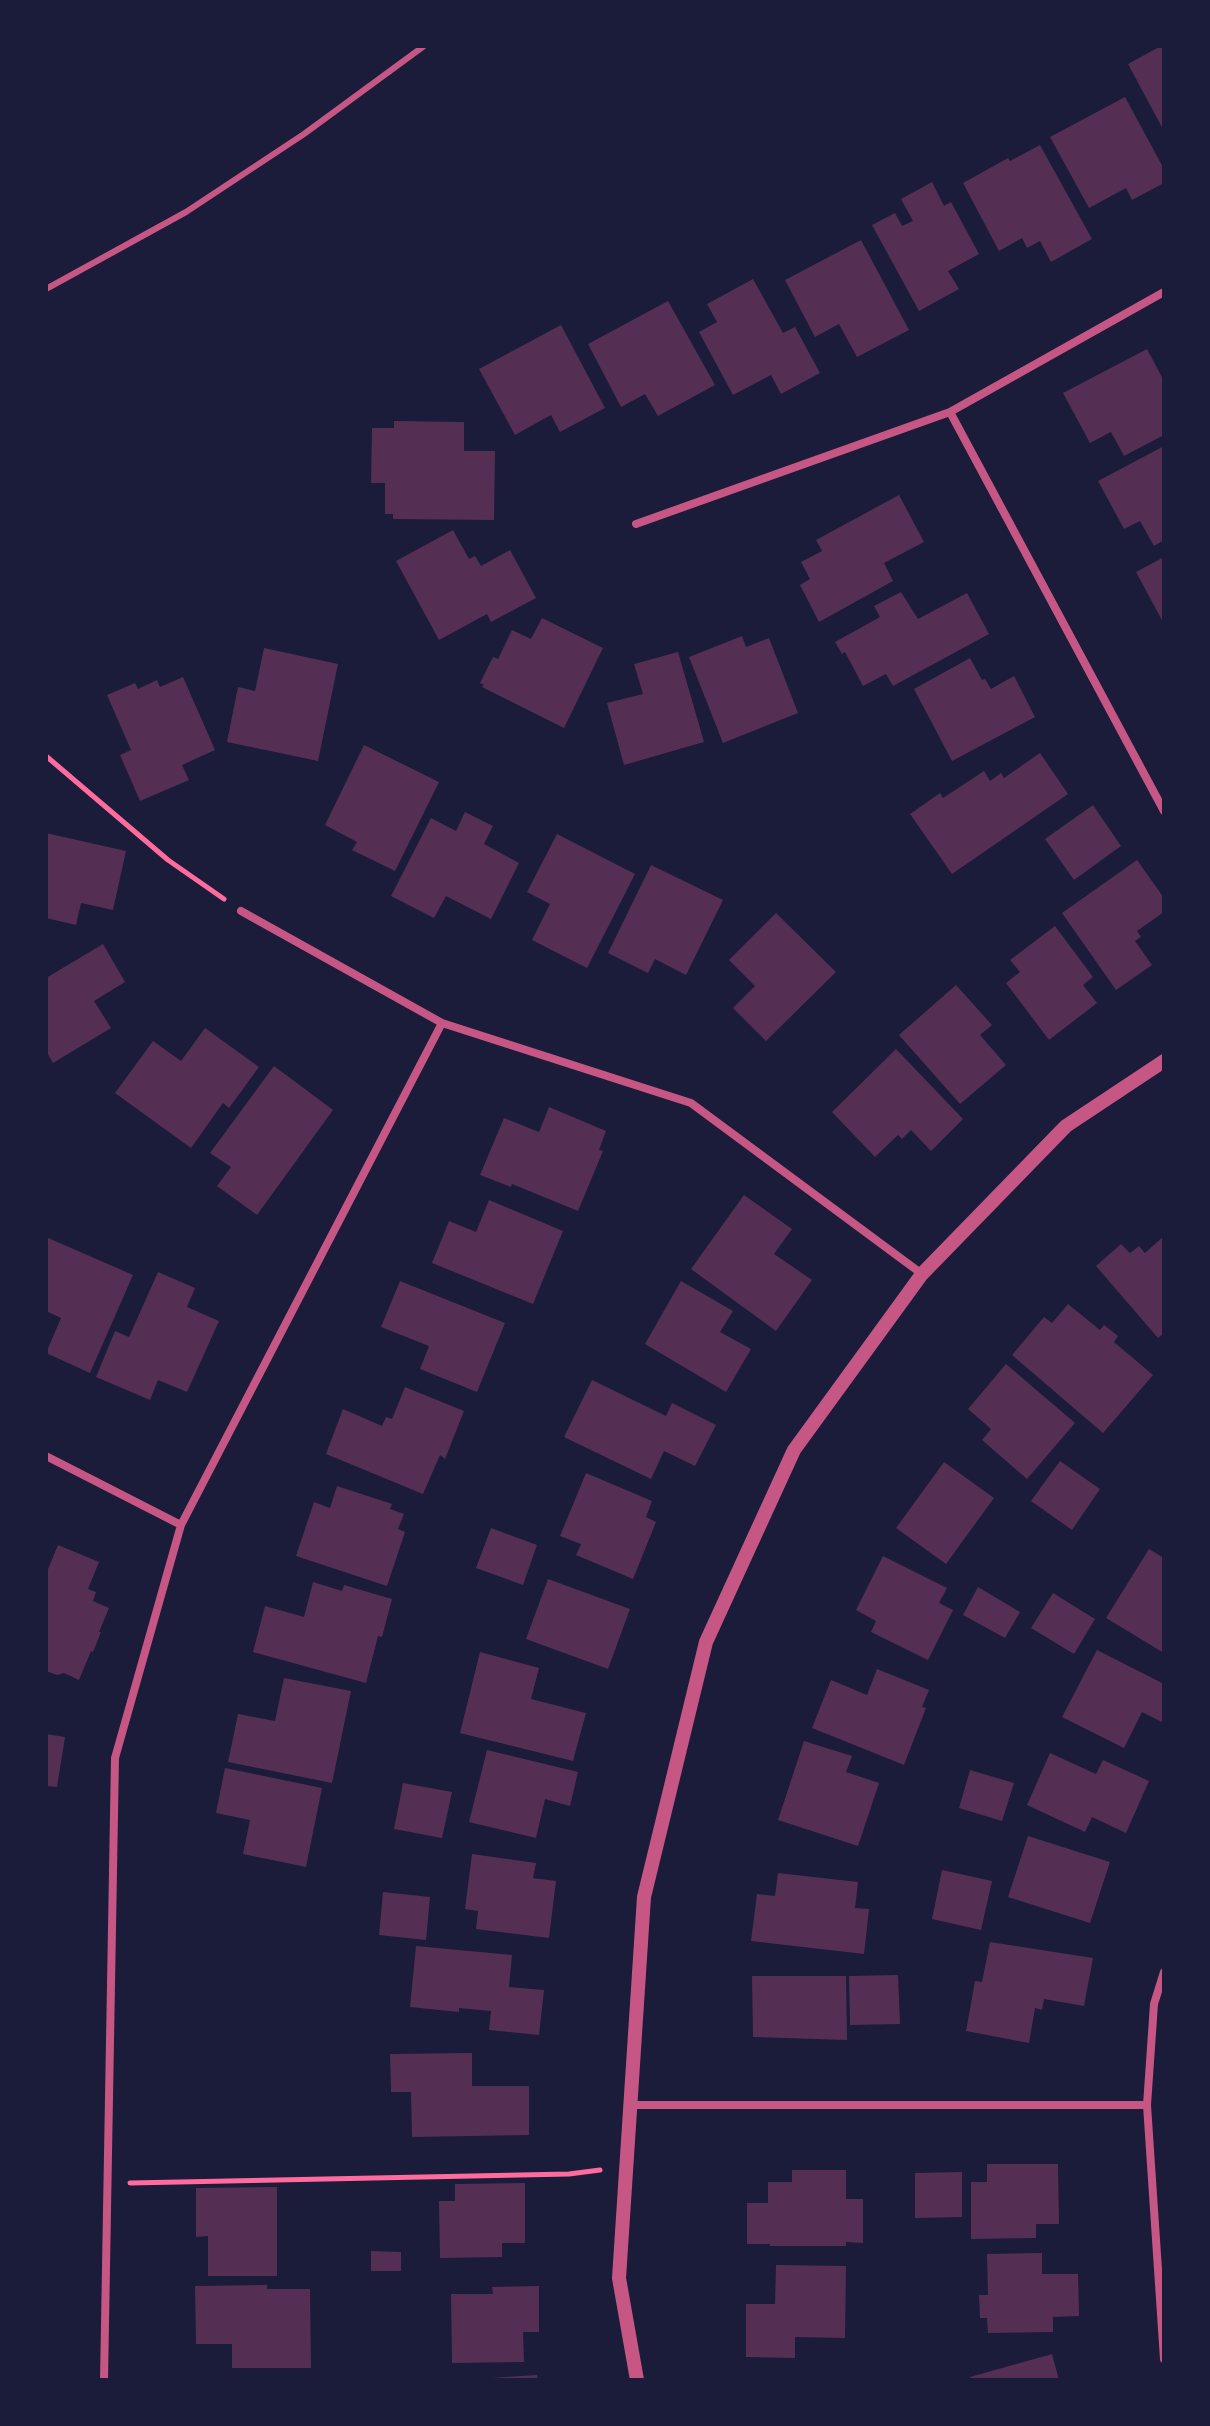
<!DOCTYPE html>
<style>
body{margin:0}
#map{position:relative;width:1210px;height:2426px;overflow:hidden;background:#1b1b3a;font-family:"Varela Round",sans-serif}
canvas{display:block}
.frame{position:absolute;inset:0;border:48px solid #1b1b3a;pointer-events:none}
</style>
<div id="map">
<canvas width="1210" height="2426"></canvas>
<div class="frame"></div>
</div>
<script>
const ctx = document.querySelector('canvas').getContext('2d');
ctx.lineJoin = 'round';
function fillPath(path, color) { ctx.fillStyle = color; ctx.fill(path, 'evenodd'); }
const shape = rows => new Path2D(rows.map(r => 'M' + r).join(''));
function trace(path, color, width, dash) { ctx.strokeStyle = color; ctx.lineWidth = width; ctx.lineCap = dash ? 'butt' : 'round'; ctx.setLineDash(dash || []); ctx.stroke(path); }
fillPath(shape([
 [1161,46,1164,46,1164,131,1128,64],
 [1125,97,1164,169,1164,183,1132,200,1126,188,1089,208,1050,137],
 [1040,145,1092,239,1051,262,1040,241,1027,248,1022,238,999,251,963,183,1008,158,1010,161],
 [932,182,944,206,951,202,979,254,948,271,959,289,919,311,872,225,895,213,902,226,913,221,901,199],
 [861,240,909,330,857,357,839,324,815,337,785,280],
 [753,279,783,333,795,327,820,373,781,394,771,375,733,395,699,332,717,322,707,304],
 [668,301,715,385,658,416,645,394,621,407,588,344],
 [561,325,605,408,560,432,551,415,515,435,479,369],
 [1147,349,1164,381,1164,435,1124,456,1111,432,1090,443,1063,393],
 [394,421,464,422,464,451,495,451,494,520,393,519,393,514,385,514,385,483,371,483,372,428,394,428],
 [1164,446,1164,540,1154,546,1140,521,1124,529,1098,481],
 [899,495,924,542,884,563,893,581,819,622,800,585,810,579,801,562,822,551,816,540],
 [453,530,469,559,475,556,481,566,510,550,536,598,491,622,487,614,439,640,396,561],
 [1164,557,1164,624,1136,572],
 [901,592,918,619,967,593,989,634,893,686,886,674,863,686,845,652,842,654,835,642,880,617,874,606],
 [542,618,603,648,564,728,482,687,484,685,480,683,493,657,498,659,512,630,531,639],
 [742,636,746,647,769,638,798,713,723,743,689,657],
 [264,648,338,664,318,761,227,742,238,687,255,691],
 [678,652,704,742,624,765,607,703,643,694,634,664],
 [970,658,982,680,985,679,991,689,1014,676,1035,717,952,761,914,689],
 [183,677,215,750,182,765,189,780,140,801,120,755,131,750,107,695,135,683,138,689,157,680,160,687],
 [364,745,439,782,395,871,352,850,357,842,325,825],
 [1040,753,1068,794,952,874,910,814,940,793,943,798,984,771,990,781,1001,773,1004,778],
 [1093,805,1121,846,1074,880,1045,839],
 [465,812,493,826,484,844,519,863,491,919,446,896,434,918,391,896,431,818,456,831],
 [46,833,126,851,113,910,81,903,76,925,46,918],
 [557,834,635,874,587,968,532,940,550,904,527,892],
 [1137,860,1164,898,1164,912,1137,931,1141,937,1135,941,1152,965,1116,990,1062,913],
 [651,865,723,900,686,975,655,959,648,973,608,953],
 [776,913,836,972,766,1041,733,1008,755,986,729,960],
 [1055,926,1093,977,1083,985,1097,1003,1049,1040,1006,983,1020,972,1010,960],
 [103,944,125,982,94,1001,111,1028,53,1063,46,1051,46,978],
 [956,985,992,1025,980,1035,1006,1065,960,1104,899,1035],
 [205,1028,259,1067,229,1108,223,1103,191,1148,115,1093,153,1041,181,1061],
 [896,1049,963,1119,931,1151,911,1130,902,1139,898,1135,875,1157,832,1112],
 [274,1066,333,1110,257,1215,217,1186,231,1167,210,1153],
 [549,1107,606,1131,599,1150,603,1151,578,1211,512,1184,511,1187,480,1175,504,1118,539,1132],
 [744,1195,792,1229,774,1254,812,1280,776,1331,691,1269],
 [489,1200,563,1231,533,1304,432,1263,449,1221,476,1232],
 [1164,1236,1164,1333,1158,1338,1096,1266,1121,1244,1130,1253,1139,1246,1145,1253],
 [46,1237,133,1275,90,1373,46,1353,61,1318,46,1311],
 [158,1272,195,1288,187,1307,219,1321,187,1392,158,1380,150,1400,96,1377,115,1331,129,1337],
 [400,1281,505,1323,477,1392,420,1369,429,1346,381,1327],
 [681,1281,733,1311,720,1332,751,1349,726,1392,645,1344],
 [1068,1304,1100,1330,1104,1325,1118,1336,1114,1342,1153,1375,1103,1433,1012,1355,1044,1317,1052,1323],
 [1006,1364,1075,1423,1027,1479,982,1440,991,1429,968,1409],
 [592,1380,666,1416,672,1403,716,1425,695,1466,664,1451,651,1479,564,1437],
 [405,1387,464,1411,445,1459,440,1455,423,1494,326,1454,343,1409,382,1426,386,1417,392,1419],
 [1060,1461,1100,1489,1072,1530,1031,1501],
 [944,1462,994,1498,946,1564,896,1528],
 [586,1473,652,1501,646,1517,656,1522,633,1579,576,1555,581,1544,560,1536],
 [337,1486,392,1504,390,1509,404,1514,398,1529,405,1532,387,1586,296,1556,314,1502,330,1508],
 [491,1528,537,1545,523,1585,476,1568],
 [58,1545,99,1562,88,1589,96,1592,93,1601,109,1608,99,1632,101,1632,93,1652,91,1651,79,1680,64,1673,57,1675,46,1671,46,1574],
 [1149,1549,1164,1558,1164,1653,1106,1618],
 [883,1556,947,1588,939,1603,953,1610,928,1660,871,1632,876,1621,856,1610],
 [548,1579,630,1609,608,1669,526,1639],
 [313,1582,342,1591,344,1585,392,1599,382,1637,378,1636,366,1683,253,1652,265,1606,304,1617],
 [978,1587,1020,1612,1005,1638,963,1615],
 [1053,1593,1095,1619,1074,1654,1031,1628],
 [1097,1650,1164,1684,1164,1723,1142,1712,1124,1748,1062,1717],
 [480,1652,539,1668,531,1699,586,1713,573,1761,460,1733],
 [877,1669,929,1690,922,1707,926,1708,904,1765,812,1728,831,1680,867,1695],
 [284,1678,351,1691,332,1783,228,1762,238,1714,275,1721],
 [46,1734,65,1737,57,1787,46,1786],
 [804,1741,852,1756,846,1772,879,1783,858,1846,778,1820],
 [487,1750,578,1772,570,1806,545,1799,536,1838,469,1822],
 [1050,1753,1096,1774,1103,1760,1149,1781,1126,1833,1092,1817,1085,1832,1027,1805],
 [225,1768,322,1788,306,1867,243,1854,250,1820,216,1813],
 [970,1770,1014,1783,1002,1821,959,1808],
 [403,1783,452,1792,442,1838,394,1829],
 [1028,1836,1110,1862,1090,1923,1008,1897],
 [472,1854,536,1863,533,1878,556,1881,549,1938,476,1929,478,1911,465,1909],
 [942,1870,992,1881,981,1930,932,1919],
 [778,1873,858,1882,855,1908,869,1909,864,1954,751,1941,757,1894,775,1896],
 [383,1892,430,1897,426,1940,379,1935],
 [990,1942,1093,1958,1084,2006,1044,1999,1042,2010,1035,2008,1029,2043,966,2031,975,1981,982,1982],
 [416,1946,512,1955,509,1987,544,1990,539,2035,489,2030,491,2011,459,2008,459,2012,410,2007],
 [898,1975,900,2024,850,2025,849,1976],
 [752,1976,846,1976,847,2040,753,2037],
 [472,2053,472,2086,529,2086,529,2135,412,2137,411,2092,391,2092,390,2054],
 [987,2164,1058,2164,1059,2224,1036,2224,1036,2238,971,2239,971,2182,987,2182],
 [792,2170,846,2170,846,2199,863,2199,863,2243,846,2242,846,2246,770,2246,770,2244,747,2244,747,2203,768,2203,768,2182,792,2182],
 [962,2172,962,2217,915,2218,915,2173],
 [525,2183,525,2243,502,2243,502,2257,440,2258,439,2201,455,2201,455,2184],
 [277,2187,277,2276,208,2276,208,2236,196,2237,196,2188],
 [371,2251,401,2252,401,2271,371,2271],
 [1042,2253,1042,2274,1078,2274,1079,2316,1053,2317,1053,2332,988,2333,987,2318,980,2318,979,2295,988,2295,987,2254],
 [776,2265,846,2266,845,2338,795,2337,795,2358,746,2357,746,2304,775,2304],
 [267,2285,267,2289,310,2289,311,2368,232,2368,232,2344,196,2344,195,2286],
 [539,2286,539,2332,523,2332,524,2362,452,2363,451,2294,493,2294,492,2287],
 [1052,2354,1059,2380,971,2380,970,2377],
 [537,2375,538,2380,491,2380,491,2378]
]), '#542f53');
trace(shape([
 [46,756,168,860,224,899],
 [130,2183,569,2174,600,2170]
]), '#ff6b9d', 5);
trace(shape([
 [46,289,186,212,304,134,424,46]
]), '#c65784', 6);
trace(shape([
 [1164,292,950,412,1164,811],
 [636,524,950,412],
 [241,911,442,1023,691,1103,922,1274],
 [46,1456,181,1525],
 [629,2105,1147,2105,1164,2359],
 [1147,2105,1154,2004,1164,1972],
 [104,2380,115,1758,181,1525,442,1023]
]), '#c65784', 8);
trace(shape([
 [637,2380,619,2278,644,1897,706,1642,794,1450,922,1274,1066,1126,1164,1061]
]), '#c65784', 14);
</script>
